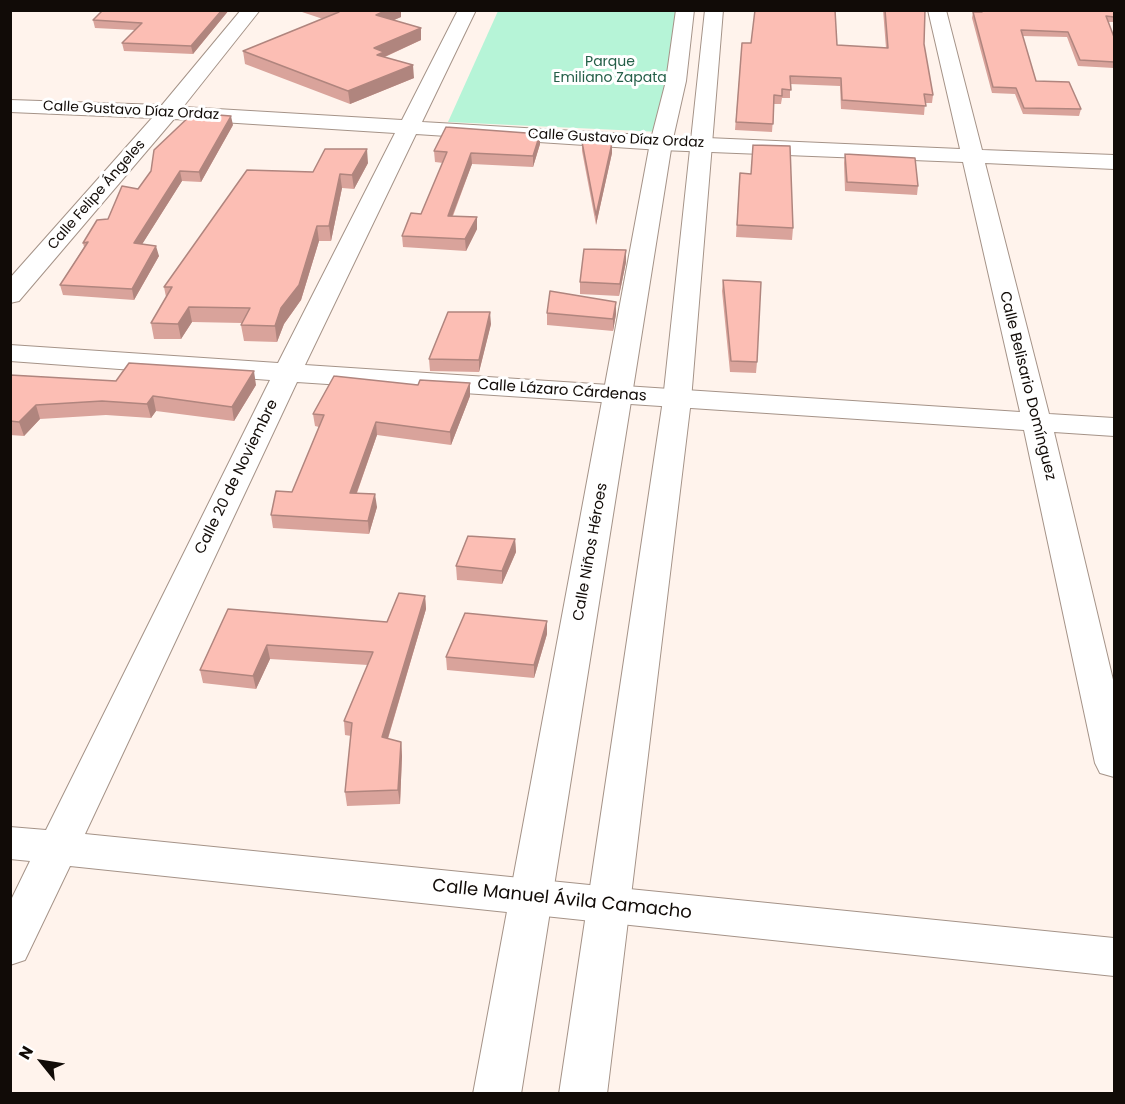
<!DOCTYPE html>
<meta charset="utf-8">
<style>
body{margin:0}
#map{position:relative;width:1125px;height:1104px;overflow:hidden;background:#fff3ec;font-family:Poppins,sans-serif}
canvas{display:block}
.frame{position:absolute;inset:0;border:12px solid #110b07;pointer-events:none}
.north{position:absolute;left:12px;top:1032px;width:60px;height:60px;-webkit-text-stroke:4px #fff;paint-order:stroke;rotate:300deg;font-size:16px;font-weight:700;line-height:24px;text-align:center;color:#110b07}
.north::after{content:'';display:block;margin:auto;width:21px;height:27px;background:#110b07;clip-path:polygon(50% 0,100% 100%,50% 72%,0 100%)}
</style>
<div id="map">
<canvas width="1125" height="1104"></canvas>
<div class="frame"></div>
<div class="north">N</div>
</div>
<script>
const ctx = document.querySelector('canvas').getContext('2d');
ctx.lineJoin = 'round';
function fillPath(path, color) { ctx.fillStyle = color; ctx.fill(path, 'evenodd'); }
const shape = rows => new Path2D(rows.map(r => 'M' + r).join(''));
function trace(path, color, width, dash) { ctx.strokeStyle = color; ctx.lineWidth = width; ctx.lineCap = dash ? 'butt' : 'round'; ctx.setLineDash(dash || []); ctx.stroke(path); }
function label(font, color, halo, rows, align = 'center') {
  ctx.font = font + ' Poppins,sans-serif'; ctx.lineWidth = 6; ctx.setLineDash([]); ctx.textBaseline = 'middle'; ctx.strokeStyle = halo; ctx.fillStyle = color; for (const [text, x, y, turn = 0] of rows) {
    ctx.save(); ctx.translate(x, y); ctx.rotate((+turn || 0) * Math.PI / 180); ctx.textAlign = isNaN(turn) ? turn : align; if (halo) ctx.strokeText(text, 0, 0); ctx.fillText(text, 0, 0); ctx.restore();
  }
}
fillPath(shape([
 [498,11,682,11,661,132,448,122]
]), '#b6f4d7');
const street = shape([
 [241,10,260,10,183,107,402,120,458,10,476,10,422,122,661,136,960,149,928,10,946,10,982,150,1114,155,1114,169,985,163,1049,414,1114,418,1114,436,1054,432,1114,684,1114,777,1100,773,1095,763,1024,430,297,382,85,834,1114,938,1114,976,70,866,25,960,10,965,10,902,30,861,10,859,10,827,46,830,270,380,10,361,10,345,278,363,395,133,174,119,19,301,10,303,10,278,152,118,10,112,10,100,162,105,241,10],
 [416,134,661,150,963,162,1020,412,305,365,416,134]
]);
const secondary = shape([
 [676,10,694,10,686,81,672,143,521,1094,473,1094,650,143,666,81,676,10],
 [705,10,723,10,691,400,607,1094,559,1094,663,400,705,10]
]);
trace(street, '#a59388', 2);
trace(secondary, '#a59388', 2);
fillPath(street, '#fff');
fillPath(secondary, '#fff');
fillPath(shape([
 [229,10,193,54,124,51,122,43,135,30,95,28,93,20],
 [296,10,401,10,401,17,394,20,421,40,385,57,414,78,350,104,245,64,243,51,323,19],
 [883,10,925,10,924,44,933,95,932,103,925,103,924,115,841,109,840,86,790,84,790,98,782,98,781,104,774,104,772,132,735,130,742,43,837,45,886,48],
 [981,10,1114,10,1114,22,1108,22,1114,37,1114,68,1078,66,1067,37,1022,36,1036,81,1081,109,1079,116,1023,114,1015,94,992,93,972,18,973,12,981,12],
 [233,125,201,182,182,181,142,244,159,256,134,300,63,295,60,285,84,247,83,243,138,189],
 [540,134,540,144,533,167,472,164,453,216,477,217,477,229,466,251,403,247,402,236,421,214,443,163,435,162,434,151],
 [582,142,612,143,612,153,596,225,582,151],
 [845,154,918,186,917,195,845,191,844,163],
 [368,163,354,189,342,188,331,241,319,241,301,300,284,324,277,342,244,341,241,325,242,323,192,322,181,339,154,339,151,323,166,297,164,287,313,172],
 [739,184,793,228,792,240,736,237],
 [626,262,619,296,580,294,580,282],
 [723,280,757,362,756,373,730,372,722,291],
 [547,313,616,314,613,331,547,325],
 [491,324,479,372,430,371,429,359],
 [10,375,116,381,256,385,234,421,156,411,151,418,106,415,40,419,24,436,10,435],
 [470,396,451,445,377,435,357,493,377,507,369,534,273,528,271,515,292,492,319,427,315,426,313,414],
 [515,539,516,552,502,584,457,580,456,566],
 [425,596,426,609,388,739,401,742,402,756,400,804,347,806,345,792,351,736,345,735,344,721,368,665,270,659,256,689,203,683,200,670,228,609,387,622],
 [547,634,534,678,447,670,446,657]
]), '#d9a39b');
fillPath(shape([
 [222,10,229,10,193,54,191,46],
 [387,10,401,10,401,17,377,27,376,15],
 [421,28,421,40,384,57,385,64,374,48],
 [413,65,414,78,350,104,348,91],
 [231,116,233,125,201,182,199,172],
 [540,134,540,144,533,167,533,156],
 [612,143,612,153,596,225,596,215],
 [367,149,368,163,354,189,352,175],
 [471,153,472,164,448,227,448,216],
 [180,171,182,181,136,254,134,243],
 [340,174,342,188,331,241,329,226],
 [477,217,477,229,466,251,465,239],
 [317,226,319,241,301,300,284,324,277,342,275,326,281,308],
 [156,246,159,256,134,300,132,289],
 [626,250,626,262,619,296,620,284],
 [616,302,616,314,613,331,613,319],
 [189,307,192,322,181,339,178,324],
 [490,312,491,324,479,372,479,360],
 [254,371,256,385,234,421,232,407],
 [470,383,470,396,451,445,450,432],
 [153,396,156,411,151,418,147,404],
 [36,405,40,419,24,436,19,422],
 [376,422,377,435,352,506,350,493],
 [375,494,377,507,369,534,368,521],
 [515,539,516,552,502,584,502,571],
 [425,596,426,609,384,751,382,737],
 [547,621,547,634,534,678,534,665],
 [267,645,270,659,256,689,253,676],
 [401,742,402,756,400,804,398,790]
]), '#b0857e');
const building = shape([
 [103,10,222,10,191,46,122,43,142,23,93,20,103,10],
 [334,10,387,10,376,15,421,28,374,48,384,52,377,55,413,65,348,91,243,51,339,12,334,10],
 [755,10,835,10,837,45,888,48,885,10,925,10,924,44,933,95,924,94,926,106,842,100,841,78,790,76,791,90,782,89,782,96,774,95,773,124,736,122,742,43,751,43,755,10],
 [982,10,1114,10,1114,17,1106,16,1114,37,1114,62,1080,60,1068,32,1021,30,1036,81,1069,82,1081,109,1024,108,1016,88,993,87,973,12,982,12,982,10],
 [193,113,231,116,199,172,180,171,134,243,156,246,132,289,60,285,88,242,83,243,97,220,108,219,122,186,138,189,151,171,154,150,193,113],
 [446,127,540,134,533,156,471,153,448,216,477,217,465,239,402,236,411,213,421,214,447,152,434,151,446,127],
 [582,142,612,143,596,215,582,142],
 [753,145,790,146,793,228,737,225,740,173,751,174,753,145],
 [325,149,367,149,352,175,340,174,329,226,317,226,299,285,281,308,275,326,241,325,250,308,189,307,178,324,151,323,172,287,164,287,247,170,313,172,325,149],
 [845,154,915,158,918,186,847,182,845,154],
 [584,249,626,250,620,284,580,282,584,249],
 [723,280,761,282,757,362,731,361,723,280],
 [550,291,616,302,613,319,547,313,550,291],
 [448,312,490,312,479,360,429,359,448,312],
 [129,363,254,371,232,407,153,396,147,404,102,401,36,405,19,422,10,421,10,375,116,381,129,363],
 [334,376,418,385,420,380,470,383,450,432,376,422,350,493,375,494,368,521,271,515,276,491,292,492,324,415,313,414,334,376],
 [468,536,515,539,502,571,456,566,468,536],
 [399,593,425,596,382,737,401,742,398,790,345,792,352,723,344,721,373,652,267,645,253,676,200,670,228,609,387,622,399,593],
 [465,613,547,621,534,665,446,657,465,613]
]);
fillPath(building, '#fcbeb4');
trace(building, '#b0857e', 1.5);
label('14px', '#245f48', '#fff', [
 ["Parque",610,62],
 ["Emiliano Zapata",610,78]
]);
label('14px', '#110b07', '#fff', [
 ["Calle Gustavo Díaz Ordaz",131,111,3],
 ["Calle Gustavo Díaz Ordaz",616,139,3],
 ["Calle Felipe Ángeles",97,195,-49]
]);
label('15px', '#110b07', '#fff', [
 ["Calle Belisario Domínguez",1027,386,76],
 ["Calle Lázaro Cárdenas",562,391,4],
 ["Calle 20 de Noviembre",237,477,-64],
 ["Calle Niños Héroes",591,552,-80]
]);
label('18px', '#110b07', '#fff', [
 ["Calle Manuel Ávila Camacho",562,900,6]
]);
</script>
